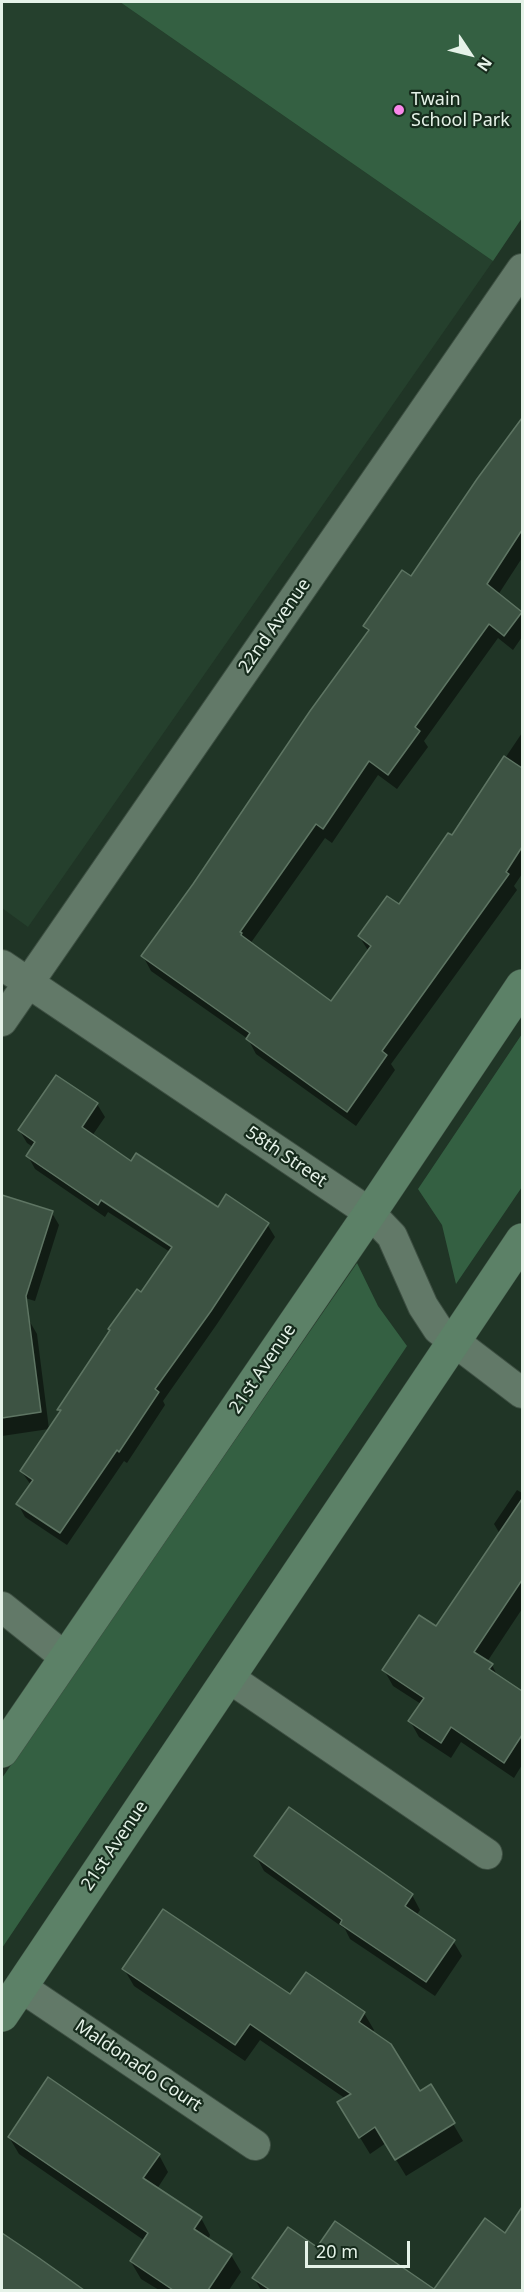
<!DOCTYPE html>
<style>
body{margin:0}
#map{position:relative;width:524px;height:2292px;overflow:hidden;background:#203526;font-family:"Noto Sans",sans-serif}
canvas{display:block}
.frame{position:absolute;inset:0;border:3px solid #e5f2e8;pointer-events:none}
.north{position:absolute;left:440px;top:24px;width:60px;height:60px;-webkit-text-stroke:4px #162b1c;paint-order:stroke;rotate:125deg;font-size:16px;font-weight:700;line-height:24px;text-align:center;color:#e5f2e8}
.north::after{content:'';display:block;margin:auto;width:21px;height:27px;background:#e5f2e8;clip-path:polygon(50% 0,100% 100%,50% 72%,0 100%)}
.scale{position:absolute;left:305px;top:2241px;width:105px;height:27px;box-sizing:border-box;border:3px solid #e5f2e8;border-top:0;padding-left:8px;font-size:18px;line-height:21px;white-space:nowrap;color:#e5f2e8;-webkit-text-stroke:4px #162b1c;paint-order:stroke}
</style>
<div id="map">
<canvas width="524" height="2292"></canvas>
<div class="frame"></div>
<div class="north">N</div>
<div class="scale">20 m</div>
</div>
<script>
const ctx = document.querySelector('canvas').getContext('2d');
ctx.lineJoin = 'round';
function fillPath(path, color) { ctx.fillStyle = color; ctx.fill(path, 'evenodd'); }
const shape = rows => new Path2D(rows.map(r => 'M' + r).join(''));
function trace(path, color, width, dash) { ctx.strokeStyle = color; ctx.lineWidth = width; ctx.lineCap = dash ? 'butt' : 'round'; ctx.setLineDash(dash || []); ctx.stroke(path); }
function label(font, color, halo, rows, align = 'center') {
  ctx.font = font + ' "Noto Sans",sans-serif'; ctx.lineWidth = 4.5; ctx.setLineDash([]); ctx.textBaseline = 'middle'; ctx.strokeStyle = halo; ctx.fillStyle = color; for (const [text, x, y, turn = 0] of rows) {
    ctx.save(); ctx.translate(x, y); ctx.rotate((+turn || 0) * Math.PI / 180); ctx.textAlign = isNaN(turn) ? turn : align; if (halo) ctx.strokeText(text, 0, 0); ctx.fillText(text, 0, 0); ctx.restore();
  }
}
fillPath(shape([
 [2,2,120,2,493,261,28,927,2,908]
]), '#25402d');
fillPath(shape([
 [120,2,522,2,522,218,493,261],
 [522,1034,522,1187,456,1284,442,1225,418,1189],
 [357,1263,378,1306,407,1346,2,1948,2,1778]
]), '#346042');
fillPath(shape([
 [522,421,522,558,498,595,522,614,522,637,513,650,498,638,424,741,428,747,397,789,378,775,332,843,325,838,250,944,332,1003,369,952,359,936,400,907,452,837,522,733,522,874,514,886,517,890,391,1064,395,1070,356,1126,256,1054,248,1039,151,971,143,956,369,633,365,626,412,578,478,480],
 [57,1077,97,1104,105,1117,92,1136,131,1163,219,1209,267,1224,275,1237,217,1324,163,1401,165,1405,127,1463,124,1461,67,1545,25,1517,18,1504,31,1485,21,1471,111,1331,141,1294,170,1252,108,1212,105,1217,35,1169,28,1156,33,1147,27,1143,20,1131],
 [2,1197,52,1213,59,1225,35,1301,2,1291],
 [27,1317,37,1334,49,1429,2,1436,2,1321],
 [517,1490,522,1493,522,1609,487,1662,492,1665,498,1677,522,1693,522,1765,514,1778,461,1742,451,1758,419,1737,410,1721,421,1704,393,1686,384,1670,436,1628,500,1534,494,1524],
 [256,1856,412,1895,420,1910,416,1916,453,1941,462,1956,435,1996,350,1939,345,1929,264,1871],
 [124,1969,291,1996,364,2013,374,2030,372,2033,419,2093,431,2086,463,2141,406,2176,386,2143,370,2154,339,2103,346,2099,260,2040,245,2061,134,1986],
 [9,2137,159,2155,168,2172,157,2189,201,2218,210,2235,208,2240,231,2255,241,2272,229,2290,159,2290,141,2279,131,2262,145,2241,19,2154],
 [522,2210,522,2290,434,2290,485,2220,505,2235],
 [335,2223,434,2290,261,2290,254,2278,317,2249],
 [2,2235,80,2290,2,2290]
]), '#0007');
const building = shape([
 [522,418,522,530,487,584,522,612,504,636,489,624,415,727,420,731,388,775,369,761,323,829,316,824,240,932,242,933,241,935,331,1001,371,946,358,936,387,896,399,904,448,833,452,835,504,756,522,768,522,847,506,872,509,874,382,1051,387,1055,347,1112,246,1039,250,1033,141,956,193,884,310,711,369,630,363,626,402,570,411,576,477,479,522,418],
 [56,1075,98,1103,82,1127,131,1161,136,1153,218,1207,226,1194,269,1223,211,1311,155,1389,159,1392,119,1452,117,1450,60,1533,16,1504,33,1480,20,1471,61,1410,57,1410,110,1330,108,1329,137,1289,141,1292,172,1247,101,1200,98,1205,26,1156,35,1142,18,1130,56,1075],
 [2,1195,53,1211,26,1296,41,1412,2,1418,2,1195],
 [522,1499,522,1580,474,1652,493,1664,489,1669,522,1691,522,1735,504,1763,451,1727,441,1743,408,1721,424,1698,382,1670,419,1615,436,1626,522,1499],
 [289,1807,413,1894,405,1906,455,1940,426,1982,340,1924,342,1920,254,1856,289,1807],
 [163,1909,290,1994,306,1972,365,2012,359,2022,391,2044,420,2091,431,2084,455,2123,395,2160,375,2127,359,2138,337,2102,351,2094,250,2024,235,2045,122,1969,163,1909],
 [48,2077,160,2154,143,2178,202,2217,194,2229,232,2254,208,2290,173,2290,130,2261,148,2233,8,2137,48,2077],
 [522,2207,522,2290,270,2290,252,2278,288,2227,317,2247,335,2221,434,2289,485,2218,505,2233,522,2207],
 [2,2233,39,2258,84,2290,2,2290,2,2233]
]);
fillPath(building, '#3d5343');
trace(building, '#5e7563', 1.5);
const street = shape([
 [2,965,370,1213,392,1236,423,1306,438,1329,522,1393],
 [2,1021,522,269],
 [2,1607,66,1658],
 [228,1677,487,1854],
 [21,1987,255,2145]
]);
const secondary = shape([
 [2,1751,370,1213,522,986],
 [2,2015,522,1240]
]);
trace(street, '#3d4f42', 32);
trace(secondary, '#3d4f42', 34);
trace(street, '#627968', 30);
trace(secondary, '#5c8167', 33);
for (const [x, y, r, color] of [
 [399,110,6,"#f987e9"]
]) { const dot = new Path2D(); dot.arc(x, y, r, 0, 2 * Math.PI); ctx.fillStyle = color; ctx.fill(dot); trace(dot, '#162b1c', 2); }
label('18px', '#e5f2e8', '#162b1c', [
 ["Twain",411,100],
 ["School Park",411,121]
], 'left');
label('18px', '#e5f2e8', '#162b1c', [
 ["22nd Avenue",275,626,-55],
 ["58th Street",286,1157,34],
 ["21st Avenue",263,1369,-56],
 ["21st Avenue",115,1846,-56],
 ["Maldonado Court",138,2066,34]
]);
</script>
